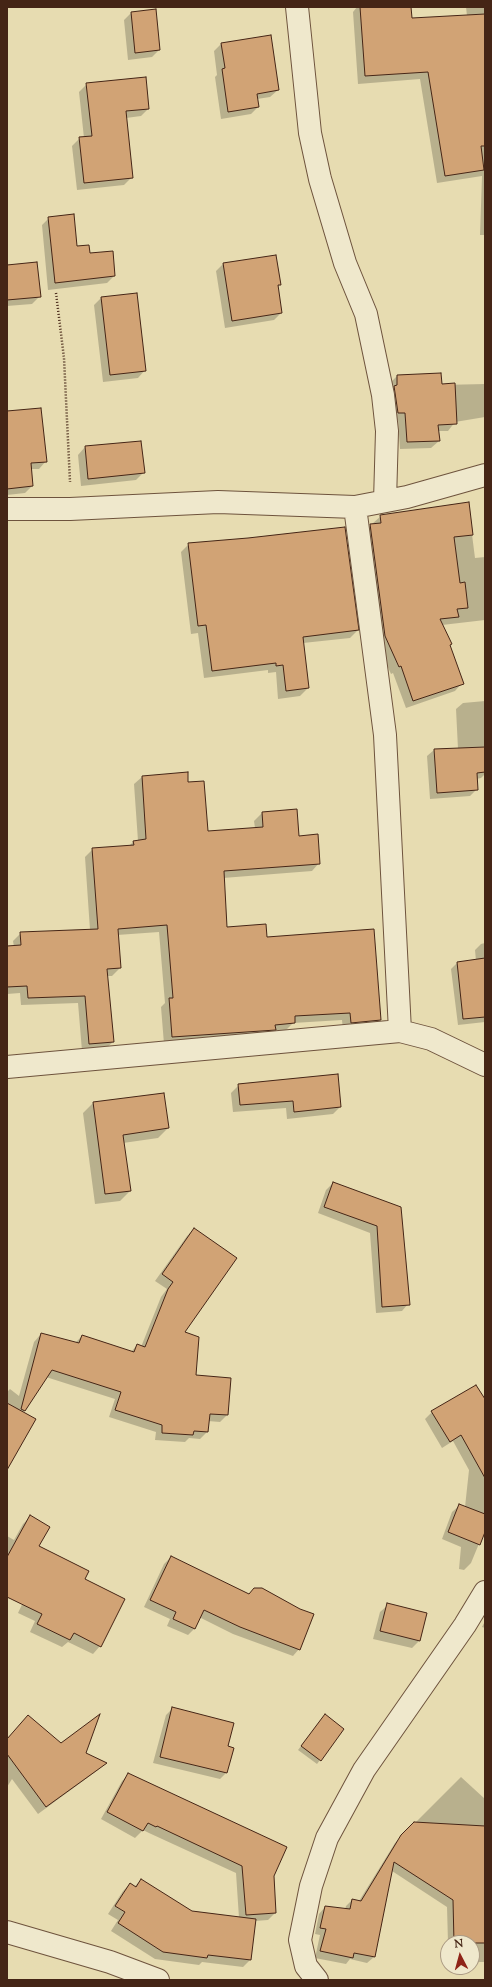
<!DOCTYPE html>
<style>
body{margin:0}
#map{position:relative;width:492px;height:1987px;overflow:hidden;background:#e7dcb1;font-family:"Sorts Mill Goudy",serif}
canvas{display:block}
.frame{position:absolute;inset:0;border:8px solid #452516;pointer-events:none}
.north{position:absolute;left:440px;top:1935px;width:40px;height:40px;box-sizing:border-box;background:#efe8cc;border:1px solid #ab9a83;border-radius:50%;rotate:354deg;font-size:11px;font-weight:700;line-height:16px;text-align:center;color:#452516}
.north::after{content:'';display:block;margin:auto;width:14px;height:18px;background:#8f2418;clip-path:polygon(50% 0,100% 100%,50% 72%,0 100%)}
</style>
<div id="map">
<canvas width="492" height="1987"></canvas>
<div class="frame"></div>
<div class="north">N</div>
</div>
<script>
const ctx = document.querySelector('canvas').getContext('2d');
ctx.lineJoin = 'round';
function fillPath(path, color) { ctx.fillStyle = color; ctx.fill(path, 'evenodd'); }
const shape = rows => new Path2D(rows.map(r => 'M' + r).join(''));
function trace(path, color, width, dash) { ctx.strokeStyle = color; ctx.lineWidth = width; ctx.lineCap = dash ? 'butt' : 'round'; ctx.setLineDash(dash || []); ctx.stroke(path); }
fillPath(shape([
 [357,7,410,7,411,19,467,16,466,7,485,7,485,235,480,235,482,176,437,183,420,79,358,84,353,12],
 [155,10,159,50,152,57,128,60,124,20,131,13],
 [221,44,278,90,270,97,257,99,258,107,251,114,221,119,215,77,217,75,214,51],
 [87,84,148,109,141,116,126,118,132,177,124,185,77,190,72,146,80,138,84,138,79,92],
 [49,218,76,247,89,255,114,276,107,283,48,290,42,225],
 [276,256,280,285,277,287,281,313,274,320,225,328,216,271,223,264],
 [7,266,40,296,32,304,7,306],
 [101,298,145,370,138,378,103,382,94,305],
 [440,374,441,385,485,384,485,417,455,422,448,431,438,431,439,441,431,448,400,449,398,420,391,420,390,383,397,376],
 [7,412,46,461,39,469,31,469,32,486,25,493,7,495],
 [85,447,144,472,136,480,81,486,78,455],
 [468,503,475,558,485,557,485,620,442,625,462,683,455,691,406,708,393,673,391,674,378,645,363,532,381,516],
 [189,544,358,630,350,638,303,643,308,688,300,696,278,699,276,672,268,673,268,670,204,678,198,633,191,634,181,552],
 [485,701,485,774,481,778,476,779,477,789,470,796,430,799,427,756,434,750,458,749,456,709,463,703],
 [142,777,187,783,207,832,255,828,254,821,262,813,298,837,319,863,312,871,223,878,226,928,266,938,380,1020,372,1028,343,1030,342,1020,293,1023,286,1030,273,1031,267,1037,164,1044,161,1007,165,1003,159,932,117,935,120,968,112,976,107,976,113,1042,105,1049,82,1051,78,1003,21,1005,20,993,7,994,7,947,14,947,13,941,21,933,90,930,85,857,93,849,129,846,134,841,138,841,134,784],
 [485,943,485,1022,458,1025,451,969,457,963,476,961,475,950,481,944],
 [239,1085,340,1107,333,1114,287,1119,286,1108,233,1112,231,1093],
 [163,1094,168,1128,158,1138,123,1143,130,1191,120,1201,95,1204,83,1113,93,1103],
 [333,1183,400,1208,408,1304,402,1311,376,1313,370,1233,318,1213,326,1190],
 [194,1229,183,1332,195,1376,227,1415,220,1422,208,1421,207,1432,200,1439,189,1438,185,1442,155,1440,156,1432,109,1417,115,1399,46,1377,23,1413,7,1449,7,1392,10,1389,19,1396,34,1342,41,1334,75,1343,82,1336,131,1352,137,1345,141,1347,161,1297,167,1289,155,1281,187,1236],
 [485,1401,485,1529,471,1563,464,1570,459,1569,461,1547,442,1539,452,1512,460,1505,465,1507,469,1470,453,1441,442,1448,425,1419,432,1412],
 [30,1517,38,1547,84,1580,100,1646,93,1654,68,1642,62,1647,30,1632,35,1621,18,1613,27,1594,7,1597,7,1536,14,1540,23,1524],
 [171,1557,249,1595,299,1649,293,1656,233,1634,199,1617,195,1628,188,1635,167,1626,170,1619,144,1607,164,1564],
 [388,1605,419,1641,412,1648,373,1639,380,1612],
 [485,1621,485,1628,482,1627],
 [173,1708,227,1747,226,1773,220,1779,153,1763,166,1715],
 [325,1715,320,1760,317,1764,298,1750],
 [28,1716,61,1744,105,1763,98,1770,38,1814,12,1779,7,1787,7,1739],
 [129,1774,273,1875,275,1913,268,1920,255,1921,250,1960,243,1967,202,1962,199,1965,155,1959,111,1931,118,1920,108,1914,123,1891,130,1884,134,1887,141,1880,191,1912,239,1918,236,1873,149,1833,143,1830,135,1838,101,1819,122,1781],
 [461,1777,485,1799,485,1962,472,1962,472,1943,448,1943,447,1907,392,1871,374,1957,367,1963,350,1959,346,1964,315,1958,320,1935,315,1934,319,1914,325,1907,345,1910,346,1906,352,1900,359,1901,395,1843]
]), '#0003');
const building = shape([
 [360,7,411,7,412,18,485,14,485,146,481,146,484,170,445,176,428,72,365,76,360,7],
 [156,9,160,50,135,53,131,12,156,9],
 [271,35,279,90,257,94,259,107,228,112,222,69,225,68,221,43,271,35],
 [146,77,149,109,126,111,133,178,84,183,79,137,92,136,86,83,146,77],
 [74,214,77,246,89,245,90,253,113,251,115,276,55,283,48,217,74,214],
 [276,255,281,285,278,285,282,313,232,321,223,263,276,255],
 [37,262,41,297,7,300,7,265,37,262],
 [137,293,146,371,110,375,101,297,137,293],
 [441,373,442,384,455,383,457,424,438,425,440,441,407,442,405,413,398,413,394,386,397,385,397,375,441,373],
 [41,408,47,462,31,463,33,486,7,489,7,411,41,408],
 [141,441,145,473,88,479,85,446,141,441],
 [469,502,473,535,454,537,460,583,465,582,468,608,457,609,459,617,440,619,452,644,450,645,464,684,413,701,401,666,399,667,385,636,370,524,381,523,380,515,469,502],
 [345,527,359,630,303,637,309,688,286,691,283,665,276,666,276,663,212,671,206,625,198,626,188,543,248,538,345,527],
 [485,747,485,772,477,773,478,790,437,793,434,749,485,747],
 [188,772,188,782,204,781,208,831,263,827,262,812,297,809,299,836,318,834,320,864,224,871,227,927,266,924,267,937,374,929,381,1020,351,1023,350,1013,295,1016,295,1023,275,1025,276,1030,172,1037,169,998,173,998,167,925,118,929,121,968,107,969,114,1042,89,1044,85,996,28,998,27,986,7,987,7,946,21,945,20,932,98,929,92,848,134,845,133,841,146,839,142,776,188,772],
 [485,958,485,1017,463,1019,457,962,485,958],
 [338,1074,341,1107,294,1112,293,1101,240,1105,238,1084,338,1074],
 [164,1093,169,1128,123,1135,131,1191,105,1194,93,1102,164,1093],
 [333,1182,401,1207,410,1305,382,1307,377,1226,324,1207,333,1182],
 [194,1228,237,1258,185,1332,199,1337,196,1375,231,1378,228,1415,210,1414,208,1432,194,1431,193,1435,162,1433,162,1425,115,1410,121,1392,52,1370,25,1411,21,1409,41,1333,79,1343,82,1335,134,1352,137,1344,145,1347,168,1289,173,1282,162,1274,194,1228],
 [476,1385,485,1399,485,1478,461,1435,450,1442,431,1411,476,1385],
 [7,1403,36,1419,7,1470,7,1403],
 [459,1504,485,1514,485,1532,480,1545,448,1532,459,1504],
 [30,1515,50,1527,39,1546,89,1571,85,1579,125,1599,101,1647,74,1633,70,1640,37,1624,42,1614,7,1597,7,1557,30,1515],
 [171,1556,249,1594,254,1588,262,1588,300,1609,314,1614,300,1650,240,1627,204,1610,195,1629,173,1619,176,1612,150,1600,171,1556],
 [387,1603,427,1613,420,1641,380,1631,387,1603],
 [172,1707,234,1723,228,1746,234,1748,227,1773,160,1757,172,1707],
 [100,1714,86,1753,107,1763,46,1807,7,1754,7,1739,28,1715,61,1743,100,1714],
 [325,1714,344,1729,321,1761,301,1746,325,1714],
 [128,1773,287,1847,274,1876,276,1913,246,1915,242,1866,157,1826,156,1827,148,1823,143,1831,107,1812,128,1773],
 [414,1822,485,1826,485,1943,454,1943,453,1900,394,1862,375,1957,354,1953,353,1958,320,1951,326,1929,320,1928,325,1906,350,1909,352,1899,361,1901,401,1835,414,1822],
 [141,1879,192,1911,256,1919,251,1960,208,1955,207,1958,163,1952,118,1923,125,1912,115,1906,130,1883,136,1887,141,1879]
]);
fillPath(building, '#d1a375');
trace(building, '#452516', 1);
const street = shape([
 [297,7,310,133,320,179,345,263,366,314,383,395,387,431,385,501],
 [355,507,385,735,400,1031],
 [7,509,70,509,218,502,355,507,407,497,485,475],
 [7,1067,400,1031,431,1039,485,1065],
 [7,1932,110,1962,158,1980],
 [317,1980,306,1966,300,1940,311,1886,327,1838,364,1770,465,1625,485,1592]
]);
trace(street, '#6e533d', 24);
trace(shape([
 [56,293,64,358,70,482]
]), '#452516', 2.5, [1, 2]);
trace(street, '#efe8cc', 22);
</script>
